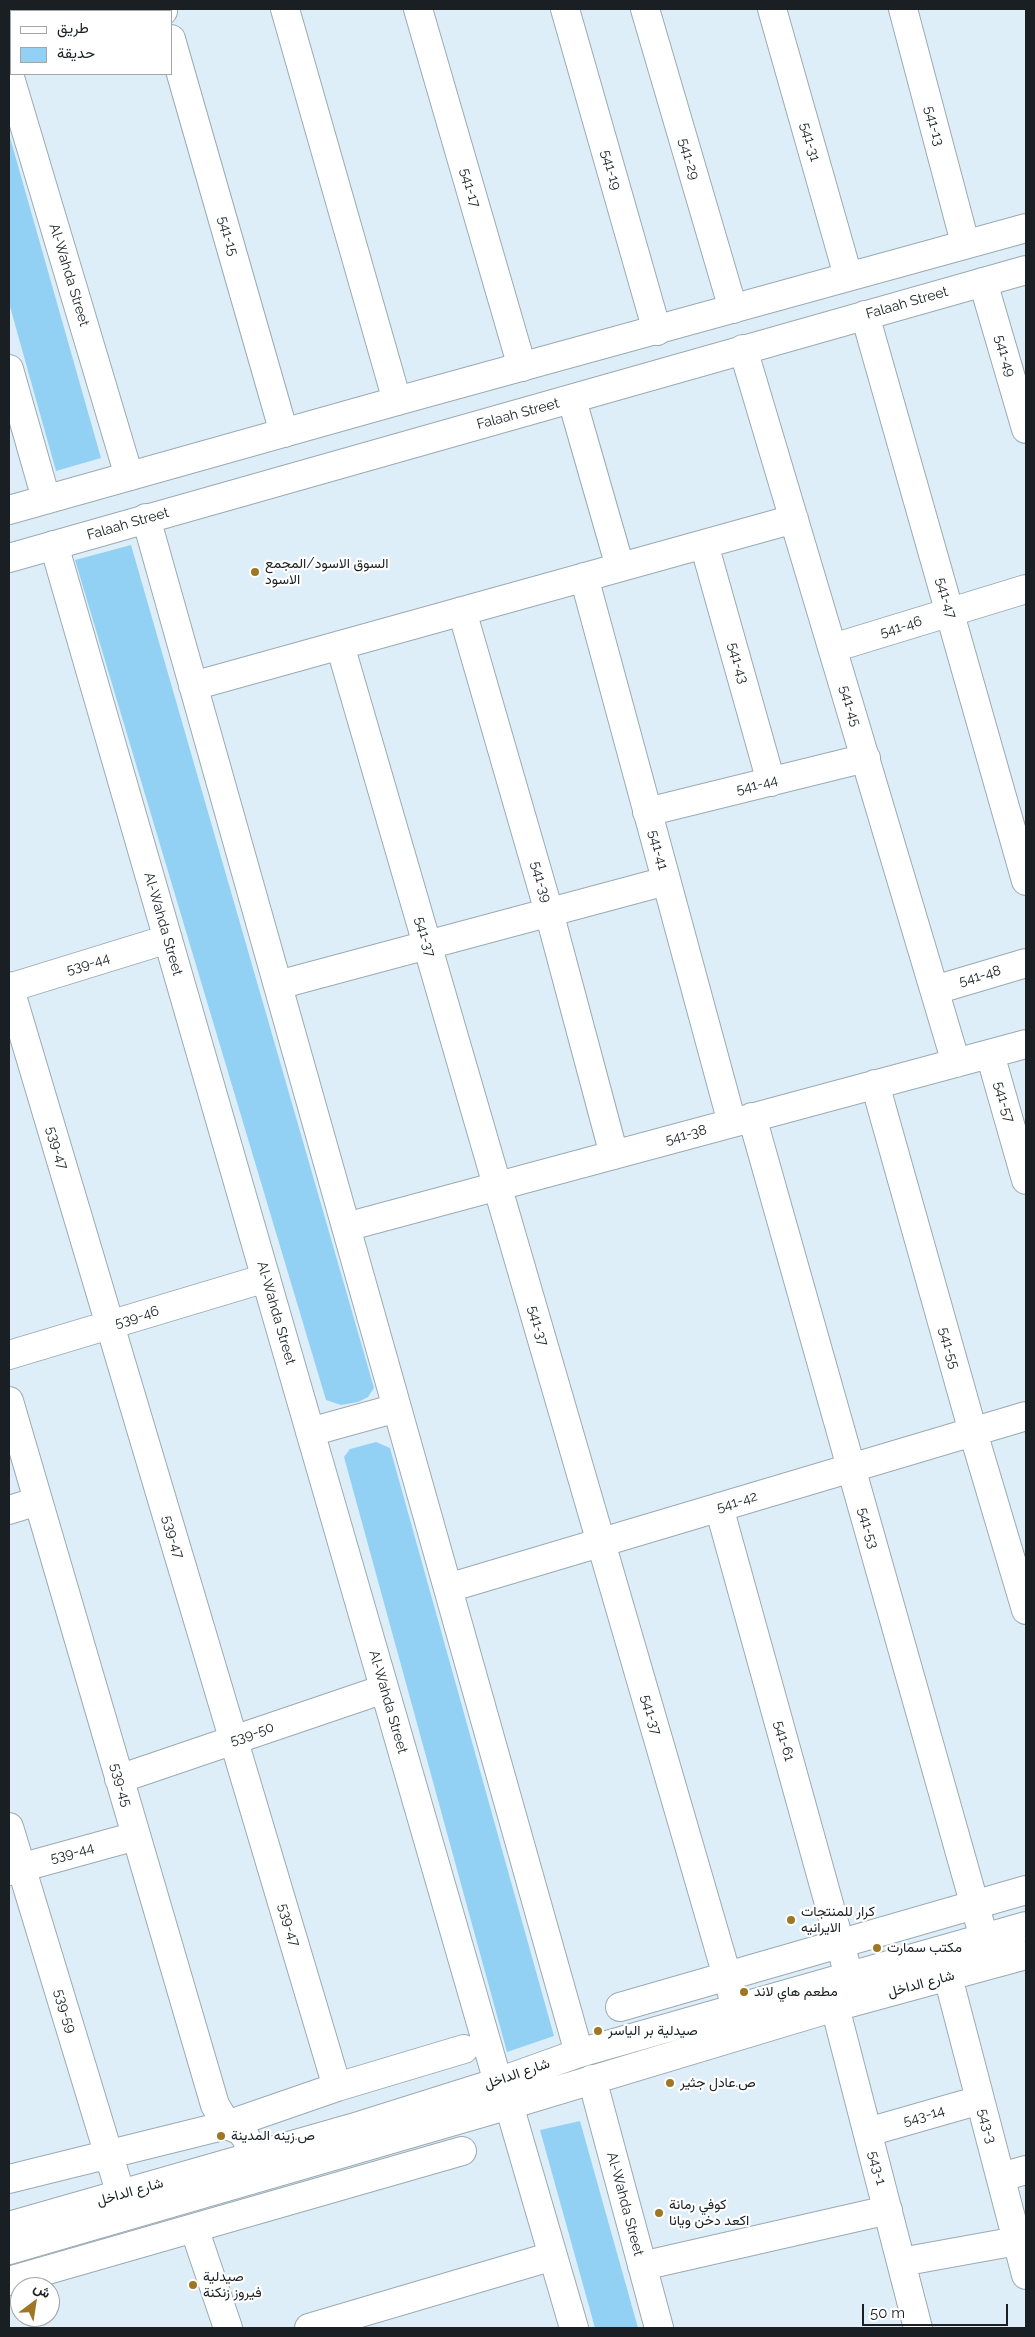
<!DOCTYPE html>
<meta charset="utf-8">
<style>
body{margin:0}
#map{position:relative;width:1035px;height:2337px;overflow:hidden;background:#ddeef8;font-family:Raleway,Vazirmatn,sans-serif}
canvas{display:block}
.frame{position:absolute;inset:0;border:10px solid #191f22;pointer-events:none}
.legend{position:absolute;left:10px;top:10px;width:162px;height:65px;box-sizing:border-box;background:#fff;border:1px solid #a3a5a7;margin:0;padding:6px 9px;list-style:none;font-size:15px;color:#191f22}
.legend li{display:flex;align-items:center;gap:10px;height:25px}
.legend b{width:25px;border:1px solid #a3a5a7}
.north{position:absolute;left:10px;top:2277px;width:50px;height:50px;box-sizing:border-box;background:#fff;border:1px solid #a3a5a7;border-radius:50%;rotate:31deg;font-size:14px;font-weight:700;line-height:20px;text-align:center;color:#191f22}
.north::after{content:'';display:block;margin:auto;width:18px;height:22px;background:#9e7624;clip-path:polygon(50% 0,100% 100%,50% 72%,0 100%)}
.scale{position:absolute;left:862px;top:2304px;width:146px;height:22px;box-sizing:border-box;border:2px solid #191f22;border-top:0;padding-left:6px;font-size:15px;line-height:18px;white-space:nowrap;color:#191f22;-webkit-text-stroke:4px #fff;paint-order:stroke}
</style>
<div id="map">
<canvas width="1035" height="2337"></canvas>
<div class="frame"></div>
<ul class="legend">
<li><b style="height:6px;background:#fff"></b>طريق</li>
<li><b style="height:14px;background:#93d1f4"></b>حديقة</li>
</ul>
<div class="north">ش</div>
<div class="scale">50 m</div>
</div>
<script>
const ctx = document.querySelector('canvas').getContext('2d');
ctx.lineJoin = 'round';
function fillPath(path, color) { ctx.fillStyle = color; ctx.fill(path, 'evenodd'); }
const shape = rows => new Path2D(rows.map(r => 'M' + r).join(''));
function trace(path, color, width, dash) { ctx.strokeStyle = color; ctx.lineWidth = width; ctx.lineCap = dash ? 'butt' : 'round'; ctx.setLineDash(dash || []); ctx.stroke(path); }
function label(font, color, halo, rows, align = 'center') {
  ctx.font = font + ' Raleway,Vazirmatn,sans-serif'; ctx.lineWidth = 4.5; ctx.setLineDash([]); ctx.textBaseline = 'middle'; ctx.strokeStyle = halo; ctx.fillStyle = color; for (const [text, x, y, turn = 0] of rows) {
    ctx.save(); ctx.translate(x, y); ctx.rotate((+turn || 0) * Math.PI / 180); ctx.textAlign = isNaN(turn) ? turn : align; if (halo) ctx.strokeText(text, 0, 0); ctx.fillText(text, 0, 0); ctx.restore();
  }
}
fillPath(shape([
 [9,134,101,458,56,471,9,303],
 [131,545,374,1388,368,1397,358,1402,341,1405,326,1400,75,560],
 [376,1442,390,1448,554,2036,507,2052,344,1457,350,1449],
 [580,2121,638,2328,595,2328,540,2130]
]), '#93d1f4');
const minor = shape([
 [163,9,163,11],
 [285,9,397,401],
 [418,9,522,367],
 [565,9,657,331],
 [645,9,733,309],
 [772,9,848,276],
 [903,9,965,243],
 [36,11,45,9],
 [9,19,11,18],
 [171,39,284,433],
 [9,74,129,476],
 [983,282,1026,429],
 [865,315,1026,881],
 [743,349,956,1063],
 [9,369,46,499],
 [572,400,620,567],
 [146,518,579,2053],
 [704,544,771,782],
 [54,545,498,2082],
 [584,577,732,1123],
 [462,611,549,912,614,1155],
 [340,645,736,2007],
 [833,648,1026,589],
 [193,686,794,519],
 [647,812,866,758],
 [278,985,666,881],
 [9,986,337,2087],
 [9,988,168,939],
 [935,990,1026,963],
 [990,1054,1026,1180],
 [875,1084,973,1432,1026,1610],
 [752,1117,984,1938],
 [346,1227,1026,1044],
 [9,1355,266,1278],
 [9,1401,215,2105,227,2125,241,2131,246,2138,253,2156],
 [310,1432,397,1408],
 [719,1507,849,1976],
 [9,1510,38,1501],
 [448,1588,1026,1416],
 [119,1779,384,1689],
 [9,1827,121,2195],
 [9,1871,136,1836],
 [948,1977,1026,2275],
 [620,2007,1026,1890],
 [835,2007,918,2328],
 [592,2079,659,2328],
 [509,2105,574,2328],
 [868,2132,980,2100],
 [1001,2177,1026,2170],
 [9,2179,227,2125,337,2087,464,2049],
 [194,2228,228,2328],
 [901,2262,1017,2241],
 [642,2266,888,2210],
 [9,2281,462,2151],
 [309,2328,553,2256]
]);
const major = shape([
 [9,510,397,401,1026,228],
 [9,558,1026,270],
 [9,2226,352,2128,498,2082,579,2053,1026,1926],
 [9,2250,509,2105,835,2007,1026,1955]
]);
trace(minor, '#9baab3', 30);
trace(major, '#9baab3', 30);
trace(minor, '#fff', 28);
trace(major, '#fff', 28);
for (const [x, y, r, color] of [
 [255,572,5,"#9e7624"],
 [791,1920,5,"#9e7624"],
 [877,1948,5,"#9e7624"],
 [744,1992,5,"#9e7624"],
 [598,2031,5,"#9e7624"],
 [670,2083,5,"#9e7624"],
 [221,2136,5,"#9e7624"],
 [659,2213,5,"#9e7624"],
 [193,2285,5,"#9e7624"]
]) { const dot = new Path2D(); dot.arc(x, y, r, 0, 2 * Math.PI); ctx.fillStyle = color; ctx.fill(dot); trace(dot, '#fff', 2); }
label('14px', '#191f22', '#fff', [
 ["541-13",934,126,75],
 ["541-31",810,142,74],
 ["541-29",689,159,74],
 ["541-19",611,170,74],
 ["541-17",470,188,74],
 ["541-15",228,236,74],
 ["Al-Wahda Street",69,275,73],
 ["Falaah Street",907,303,-16],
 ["541-49",1005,356,74],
 ["Falaah Street",518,414,-15],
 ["Falaah Street",128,524,-16],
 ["541-47",946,598,74],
 ["541-46",901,627,-17],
 ["541-43",738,663,74],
 ["541-45",850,706,73],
 ["541-44",757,785,-14],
 ["541-41",658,850,75],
 ["541-39",541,882,74],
 ["Al-Wahda Street",163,924,74],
 ["541-37",425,937,74],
 ["539-44",88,964,-17],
 ["541-48",980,976,-16],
 ["541-57",1004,1102,74],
 ["541-38",686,1135,-15],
 ["539-47",57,1148,73],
 ["Al-Wahda Street",276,1313,74],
 ["539-46",137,1317,-17],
 ["541-37",538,1326,74],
 ["541-55",949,1348,74],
 ["541-42",737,1502,-17],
 ["541-53",868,1528,74],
 ["539-47",173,1537,73],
 ["Al-Wahda Street",388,1702,74],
 ["541-37",651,1715,74],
 ["539-50",252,1734,-19],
 ["541-61",784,1741,74],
 ["539-45",121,1785,74],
 ["539-44",72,1853,-15],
 ["539-47",289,1925,73],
 ["شارع الداخل",921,1984,-15],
 ["539-59",65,2011,73],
 ["شارع الداخل",517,2074,-19],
 ["543-14",924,2116,-16],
 ["543-3",987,2126,75],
 ["543-1",877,2168,75],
 ["شارع الداخل",130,2192,-16],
 ["Al-Wahda Street",625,2204,75]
]);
label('14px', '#191f22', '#fff', [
 ["السوق الاسود/المجمع",265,564],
 ["الاسود",265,580],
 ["كرار للمنتجات",801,1912],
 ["الايرانيه",801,1928],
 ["مكتب سمارت",887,1948],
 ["مطعم هاي لاند",754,1992],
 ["صيدلية بر الياسر",608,2031],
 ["ص.عادل جثير",680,2083],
 ["ص.زينه المدينة",231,2136],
 ["كوفي رمانة",669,2205],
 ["اكعد دخن ويانا",669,2221],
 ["صيدلية",203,2277],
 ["فيروز زنكنة",203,2293]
], 'left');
</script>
